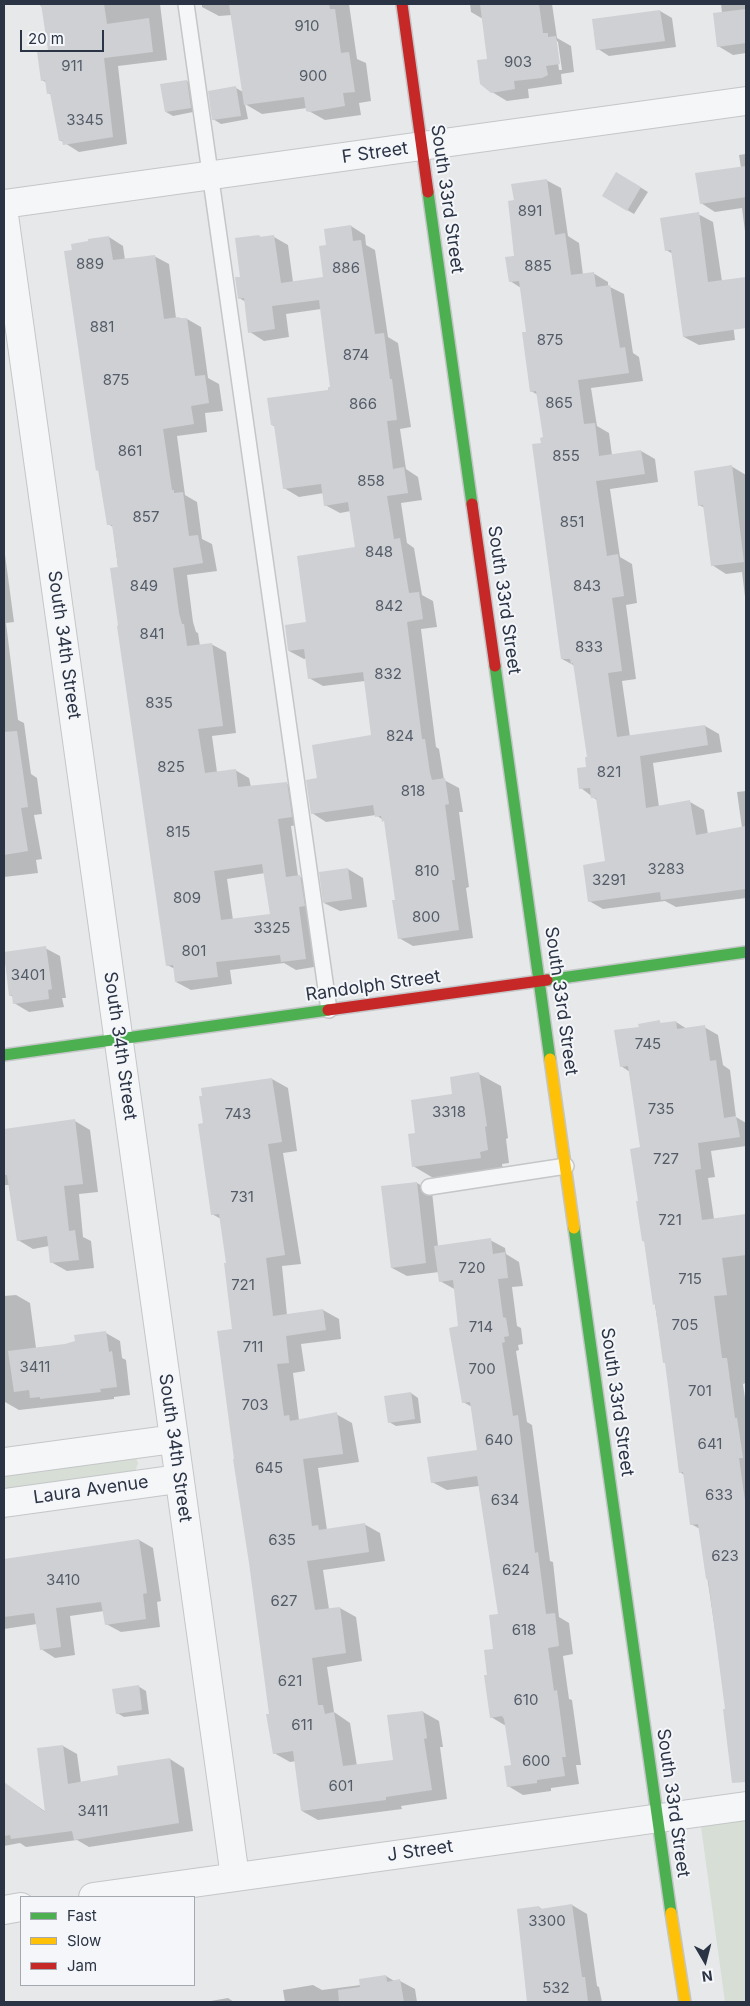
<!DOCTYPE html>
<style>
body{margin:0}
#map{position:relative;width:750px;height:2006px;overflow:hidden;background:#e6e8ea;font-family:Inter,sans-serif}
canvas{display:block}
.frame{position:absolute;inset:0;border:5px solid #2b3445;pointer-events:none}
.legend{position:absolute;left:20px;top:1896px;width:175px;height:90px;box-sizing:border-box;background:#f4f6f9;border:1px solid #a4a8b1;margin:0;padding:6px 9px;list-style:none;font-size:15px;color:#2b3445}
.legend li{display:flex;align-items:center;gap:10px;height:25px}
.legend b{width:25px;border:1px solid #a4a8b1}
.north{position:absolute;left:680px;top:1936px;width:50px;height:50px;-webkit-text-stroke:4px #f4f6f9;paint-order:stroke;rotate:172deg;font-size:14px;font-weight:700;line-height:20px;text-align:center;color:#2b3445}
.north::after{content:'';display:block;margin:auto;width:18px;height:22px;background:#2b3445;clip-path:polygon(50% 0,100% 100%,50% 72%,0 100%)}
.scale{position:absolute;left:20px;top:30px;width:84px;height:22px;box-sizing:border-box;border:2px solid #2b3445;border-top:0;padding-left:6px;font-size:15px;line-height:18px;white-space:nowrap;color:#2b3445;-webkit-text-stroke:4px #f4f6f9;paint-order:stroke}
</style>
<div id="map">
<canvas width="750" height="2006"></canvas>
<div class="frame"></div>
<ul class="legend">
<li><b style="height:6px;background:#4caf50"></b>Fast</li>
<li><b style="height:6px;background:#ffc107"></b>Slow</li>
<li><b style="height:6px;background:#c62828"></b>Jam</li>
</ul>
<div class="north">N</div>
<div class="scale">20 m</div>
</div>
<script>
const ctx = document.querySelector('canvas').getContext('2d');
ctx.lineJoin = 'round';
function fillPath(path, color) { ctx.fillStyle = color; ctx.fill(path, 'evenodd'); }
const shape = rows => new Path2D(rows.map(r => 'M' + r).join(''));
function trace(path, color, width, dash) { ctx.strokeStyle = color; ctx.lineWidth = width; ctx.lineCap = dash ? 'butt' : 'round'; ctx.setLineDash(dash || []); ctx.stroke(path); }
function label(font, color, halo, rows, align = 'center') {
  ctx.font = font + ' Inter,sans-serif'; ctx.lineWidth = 4; ctx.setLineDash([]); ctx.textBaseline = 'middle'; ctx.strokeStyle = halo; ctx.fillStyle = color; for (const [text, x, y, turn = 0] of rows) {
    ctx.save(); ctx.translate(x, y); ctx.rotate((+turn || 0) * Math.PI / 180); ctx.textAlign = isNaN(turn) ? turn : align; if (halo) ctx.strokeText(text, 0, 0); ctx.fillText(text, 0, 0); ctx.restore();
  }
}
fillPath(shape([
 [130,1457,136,1458,138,1463,135,1472,4,1491,4,1474],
 [746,1806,746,2002,725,2002,699,1812]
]), '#d6ded6');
fillPath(shape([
 [39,4,160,4,167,60,118,66,127,144,79,152,60,140,52,95,48,93,47,83,42,80,50,51,43,8],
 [202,4,349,4,357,59,366,63,371,101,359,103,361,115,325,120,307,110,307,108,262,114,245,104,248,119,221,124,213,119,236,88,243,92,232,15,219,16,202,7],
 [470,4,552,4,557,38,571,46,574,72,561,74,562,84,528,89,529,98,507,101,492,92,483,19,471,12],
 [555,39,558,42,562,70,559,70],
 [721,4,746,4,746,53,733,55,718,46,722,13],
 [660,11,672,18,676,47,609,56,598,49],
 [187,81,194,86,198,111,173,116,166,112],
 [746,154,746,239,742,208,715,212,701,203,741,168,739,155],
 [617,173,648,192,634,214,603,196],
 [546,180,561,188,568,236,579,243,583,275,593,273,608,282,608,286,624,294,633,353,639,357,643,381,591,388,597,426,609,433,612,455,641,451,655,459,658,482,610,489,620,557,632,564,637,603,626,605,636,679,622,681,630,737,705,726,719,734,722,752,653,763,659,807,690,802,704,810,708,834,742,828,737,792,746,791,746,898,676,907,665,901,603,909,589,901,607,863,598,801,581,788,588,768,589,758,575,666,562,659,544,438,538,395,531,391,528,333,521,288,510,281,516,257,515,201],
 [698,214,713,222,723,288,729,291,735,340,699,345,684,337,673,254,666,250],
 [351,226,365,235,366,245,375,250,388,337,398,343,411,427,400,429,406,469,418,477,422,500,401,503,407,543,414,548,422,595,433,601,437,627,421,629,436,747,439,749,444,780,459,788,463,812,459,812,469,887,466,888,473,938,413,946,399,938,397,901,386,822,376,815,326,822,312,813,319,779,372,736,365,681,323,686,309,678,307,658,304,659,289,651,356,548,351,511,340,513,325,505,324,493,299,497,284,488,276,427,272,425,329,391,331,388,321,309,286,314,289,337,264,341,250,332,246,302,239,298,242,278,259,236,262,238,274,237,288,245,293,282,325,278,327,246],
 [109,237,123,246,125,260,154,256,169,264,176,318,187,319,201,327,208,378,219,384,223,411,205,413,207,432,177,436,185,495,197,502,202,539,212,544,217,571,187,575,193,622,196,632,198,633,200,646,211,644,226,652,236,733,212,736,217,772,235,770,249,778,251,787,287,784,301,792,306,824,291,826,298,876,314,884,320,966,296,970,284,963,230,970,232,984,191,990,176,982,175,969,167,965,113,527,108,524,100,471,97,470,73,251],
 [265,873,271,915,233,920,227,879],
 [731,466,746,475,746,605,742,572,726,574,712,565,705,508,699,505],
 [4,547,14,622,6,623,18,720,24,723,31,774,37,778,42,814,34,815,42,859,36,860,38,873,4,877],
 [348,869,363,878,367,907,340,911,324,903],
 [45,948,60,956,66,998,62,998,64,1007,29,1012,14,1003,13,997,10,995,4,953],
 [659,1022,663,1024,676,1022,687,1029,704,1027,718,1035,723,1065,730,1070,736,1117,746,1123,746,1146,711,1151,715,1177,708,1178,714,1219,746,1215,746,1383,743,1384,746,1405,746,1766,744,1766,727,1710,700,1529,691,1524,684,1475,680,1472,666,1364,664,1362,645,1242,643,1241,639,1202,641,1148,630,1072,621,1066,640,1028],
 [479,1074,501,1086,508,1138,506,1139,509,1163,502,1164,503,1170,435,1179,413,1166,417,1134],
 [272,1079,288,1088,297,1151,283,1153,301,1264,282,1266,287,1315,323,1310,339,1319,341,1339,301,1344,305,1371,293,1373,299,1420,336,1414,352,1423,359,1462,318,1468,327,1530,364,1524,380,1533,385,1561,323,1570,329,1609,340,1608,356,1617,362,1661,327,1667,334,1712,350,1723,357,1766,394,1761,388,1716,423,1712,439,1721,443,1747,440,1747,447,1799,401,1806,402,1809,318,1820,302,1811,296,1761,290,1762,274,1753,228,1264,221,1219,212,1214,204,1124,203,1089],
 [75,1121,90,1130,98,1192,79,1194,83,1237,91,1241,94,1268,67,1271,51,1262,49,1246,33,1249,18,1240,10,1185,4,1185,4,1130],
 [417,1183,432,1192,438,1246,490,1240,505,1248,506,1254,519,1262,523,1286,512,1287,517,1326,521,1328,523,1344,518,1345,519,1350,516,1351,527,1422,532,1425,550,1561,553,1562,559,1617,569,1623,573,1654,563,1656,569,1699,572,1700,581,1765,576,1765,579,1784,551,1788,551,1791,523,1795,508,1786,512,1766,506,1726,491,1717,495,1650,499,1615,479,1486,447,1490,432,1482,479,1451,472,1407,463,1402,456,1290,440,1281,439,1272,407,1276,392,1268],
 [16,1295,30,1303,36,1348,65,1345,106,1333,120,1341,122,1358,126,1360,130,1395,114,1397,114,1399,19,1410,5,1402,4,1296],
 [411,1393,418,1398,421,1423,396,1426,389,1422],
 [139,1540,153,1548,161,1601,157,1602,160,1627,121,1632,106,1624,104,1611,70,1616,75,1655,55,1658,41,1649,37,1624,4,1629,4,1562],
 [138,1686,146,1691,149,1714,124,1717,117,1713],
 [63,1746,77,1754,81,1783,120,1777,170,1759,184,1768,193,1831,89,1847,77,1840,26,1847,20,1843,4,1846,4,1783,46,1812],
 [572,1905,587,1914,597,1986,599,1987,602,2002,527,2002,529,2002,519,1910,539,1907,543,1910],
 [386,1976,396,1982,400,1981,415,1989,417,2002,284,2002,285,2002,283,1990,313,1985,322,1990,361,1985,360,1980],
 [228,1998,234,2002,205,2002]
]), '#0003');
fillPath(shape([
 [41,4,104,4,107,24,149,18,153,52,104,58,113,137,63,145,62,140,59,141,50,93,47,94,45,80,41,81,37,52,48,50],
 [229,4,329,4,330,9,335,9,341,53,349,52,355,92,343,93,345,106,309,112,306,111,304,97,244,105],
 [480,4,539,4,543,33,548,33,548,37,556,36,560,64,546,66,548,75,542,78,514,81,515,89,491,93,480,84,477,60,487,59],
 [746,9,746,43,717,47,713,13],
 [660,10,665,41,596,50,592,19],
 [187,80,191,108,165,112,160,84],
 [236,86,241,116,212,120,208,91],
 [746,166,746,197,700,204,695,173],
 [616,172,641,187,627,211,602,196],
 [547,179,555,235,565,233,571,275,594,272,596,287,610,285,620,348,625,347,629,373,578,380,584,424,595,423,599,456,641,450,645,474,596,481,607,556,618,554,624,596,612,598,622,671,608,673,617,737,705,725,708,745,640,756,646,808,690,800,696,835,746,826,746,889,661,900,660,892,588,902,583,865,605,861,596,798,591,798,590,788,579,789,577,768,586,767,585,757,587,757,573,663,571,664,570,659,561,659,532,444,541,443,540,438,543,437,536,391,530,392,522,332,526,332,519,281,509,282,505,257,514,256,508,201,514,200,511,184],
 [699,212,708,282,746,277,746,328,683,337,671,250,665,251,660,218],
 [351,225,353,241,361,240,375,334,384,333,390,379,392,379,397,420,387,421,393,469,404,467,408,493,387,496,394,539,400,538,409,593,419,592,423,619,407,622,422,739,425,739,430,773,432,780,445,778,449,804,445,805,455,880,452,880,459,930,398,939,392,900,395,900,384,821,382,822,381,816,375,817,373,805,311,814,306,780,317,778,312,745,371,735,363,672,308,679,304,649,288,651,285,625,306,622,297,556,355,547,348,502,324,506,321,484,283,489,274,425,271,425,267,398,328,390,328,387,330,387,319,300,272,306,275,329,248,333,244,298,238,299,235,277,240,277,235,238,259,235,259,237,274,235,281,283,323,277,319,246,326,245,324,229],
 [109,236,113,260,155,255,164,319,179,317,180,319,187,318,195,376,205,375,209,403,191,406,194,424,163,429,172,490,174,490,174,493,183,492,189,536,198,535,203,563,173,568,179,613,182,624,184,624,187,646,212,643,223,726,198,729,205,773,236,769,238,787,287,782,292,817,278,819,286,877,300,875,305,906,299,907,306,959,281,962,280,955,216,962,218,977,175,982,173,965,166,966,117,626,118,625,110,568,118,567,112,525,107,525,98,470,96,471,64,251,72,250,71,244,88,241,88,239],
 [262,864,270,914,221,920,214,871],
 [732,465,744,562,711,566,703,505,698,506,694,471],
 [17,731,28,807,21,808,28,851,4,855,4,732],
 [348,868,352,899,323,903,319,872],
 [46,946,52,989,48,990,49,999,13,1004,12,995,9,996,4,952],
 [660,1020,660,1023,676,1021,677,1029,705,1025,710,1061,716,1060,724,1118,736,1116,740,1137,698,1143,701,1169,695,1170,702,1220,746,1214,746,1255,722,1258,727,1295,714,1296,722,1358,727,1358,735,1418,737,1418,743,1458,739,1458,746,1508,746,1782,732,1783,723,1709,725,1709,708,1579,706,1579,698,1524,690,1525,683,1472,679,1473,665,1363,663,1363,655,1304,653,1305,644,1241,642,1241,636,1201,638,1201,630,1149,640,1147,628,1066,620,1067,614,1030,639,1027,638,1024],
 [479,1072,487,1126,485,1127,488,1150,480,1152,481,1158,412,1167,408,1134,415,1133,411,1100,452,1094,450,1077],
 [272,1078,282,1142,268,1144,285,1255,266,1258,273,1316,323,1309,326,1330,286,1336,289,1363,277,1364,284,1416,289,1415,290,1421,337,1412,343,1454,303,1459,312,1526,318,1525,319,1530,365,1523,369,1552,307,1561,315,1610,340,1607,346,1653,312,1658,318,1705,323,1705,325,1714,334,1712,343,1766,393,1760,387,1715,423,1711,427,1738,424,1739,432,1790,386,1797,386,1800,301,1811,293,1751,273,1754,266,1714,269,1714,249,1563,233,1459,234,1459,217,1331,232,1329,224,1263,226,1263,219,1214,211,1215,198,1124,203,1123,199,1096,202,1096,201,1088],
 [75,1119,83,1184,64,1186,69,1231,75,1230,79,1260,50,1263,47,1236,17,1241,7,1175,4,1175,4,1129],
 [417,1182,426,1263,391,1268,381,1186],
 [491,1238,493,1254,505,1252,508,1278,498,1279,503,1317,506,1318,509,1336,504,1337,505,1342,502,1343,513,1416,518,1415,535,1553,538,1552,546,1614,555,1613,559,1646,548,1648,554,1691,557,1690,566,1757,562,1757,565,1776,537,1780,537,1783,507,1787,504,1766,511,1765,504,1719,502,1716,490,1718,484,1675,487,1675,484,1650,493,1649,489,1615,498,1614,477,1476,431,1483,427,1457,477,1450,470,1402,462,1403,449,1328,458,1326,453,1280,439,1282,434,1246],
 [106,1331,109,1352,112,1351,117,1387,100,1389,101,1392,40,1399,40,1397,30,1398,29,1390,14,1392,8,1351,65,1344,75,1341,74,1335],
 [411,1392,415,1419,388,1423,384,1396],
 [139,1539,147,1593,143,1594,146,1619,105,1625,101,1602,56,1608,61,1647,40,1650,34,1613,4,1617,4,1559],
 [139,1685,142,1710,116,1714,112,1689],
 [63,1745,68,1784,118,1775,117,1766,170,1758,179,1823,74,1840,72,1831,11,1839,10,1835,4,1836,4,1782,45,1812,37,1748],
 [572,1904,582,1977,585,1977,588,2002,527,2002,517,1909,539,1906,540,1909],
 [386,1975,387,1982,400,1979,404,2002,339,2002,338,1990,360,1987,359,1979]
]), '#ced0d3');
const lane = shape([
 [186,4,329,1010],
 [429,1187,566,1166]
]);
const street = shape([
 [4,204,746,101],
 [4,215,235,1877],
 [4,1462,174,1439],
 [4,1503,178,1479],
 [93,1897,746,1806],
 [4,1910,21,1907]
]);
const fast = shape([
 [428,192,472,504],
 [495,666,550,1059],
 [547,980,746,952],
 [4,1055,328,1010],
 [574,1228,671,1913]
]);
const slow = shape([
 [550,1059,574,1228],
 [671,1913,685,2002]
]);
const jam = shape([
 [402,4,428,192],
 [472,504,495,666],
 [328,1010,547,980]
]);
trace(lane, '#c4c6c8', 18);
trace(street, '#c4c6c8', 30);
trace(fast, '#c4c6c8', 14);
trace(slow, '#c4c6c8', 14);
trace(jam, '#c4c6c8', 14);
trace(lane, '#f5f6f7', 15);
trace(street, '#f5f6f7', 28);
trace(fast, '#4caf50', 11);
trace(slow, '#ffc107', 11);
trace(jam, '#c62828', 11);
label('15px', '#545c69', null, [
 ["910",307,26],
 ["903",518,62],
 ["911",72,66],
 ["900",313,76],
 ["3345",85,120],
 ["891",530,211],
 ["889",90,264],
 ["885",538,266],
 ["886",346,268],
 ["881",102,327],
 ["875",550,340],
 ["874",356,355],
 ["875",116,380],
 ["865",559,403],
 ["866",363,404],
 ["861",130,451],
 ["855",566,456],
 ["858",371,481],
 ["857",146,517],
 ["851",572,522],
 ["848",379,552],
 ["849",144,586],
 ["843",587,586],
 ["842",389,606],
 ["841",152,634],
 ["833",589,647],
 ["832",388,674],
 ["835",159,703],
 ["824",400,736],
 ["825",171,767],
 ["821",609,772],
 ["818",413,791],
 ["815",178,832],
 ["3283",666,869],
 ["810",427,871],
 ["3291",609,880],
 ["809",187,898],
 ["800",426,917],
 ["3325",272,928],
 ["801",194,951],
 ["3401",28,975],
 ["745",648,1044],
 ["735",661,1109],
 ["3318",449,1112],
 ["743",238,1114],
 ["727",666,1159],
 ["731",242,1197],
 ["721",670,1220],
 ["720",472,1268],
 ["715",690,1279],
 ["721",243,1285],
 ["705",685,1325],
 ["714",481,1327],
 ["711",253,1347],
 ["3411",35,1367],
 ["700",482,1369],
 ["701",700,1391],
 ["703",255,1405],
 ["640",499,1440],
 ["641",710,1444],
 ["645",269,1468],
 ["633",719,1495],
 ["634",505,1500],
 ["635",282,1540],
 ["623",725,1556],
 ["624",516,1570],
 ["3410",63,1580],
 ["627",284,1601],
 ["618",524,1630],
 ["621",290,1681],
 ["610",526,1700],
 ["611",302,1725],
 ["600",536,1761],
 ["601",341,1786],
 ["3411",93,1811],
 ["3300",547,1921],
 ["532",556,1988]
]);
label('18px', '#2b3445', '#f4f6f9', [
 ["F Street",375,153,-8],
 ["South 33rd Street",447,199,82],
 ["South 33rd Street",504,600,82],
 ["South 34th Street",64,645,82],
 ["Randolph Street",373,986,-8],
 ["South 33rd Street",561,1001,82],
 ["South 34th Street",120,1046,82],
 ["South 33rd Street",617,1402,82],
 ["South 34th Street",175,1448,82],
 ["Laura Avenue",91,1490,-8],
 ["South 33rd Street",673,1803,82],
 ["J Street",420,1851,-8]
]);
</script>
